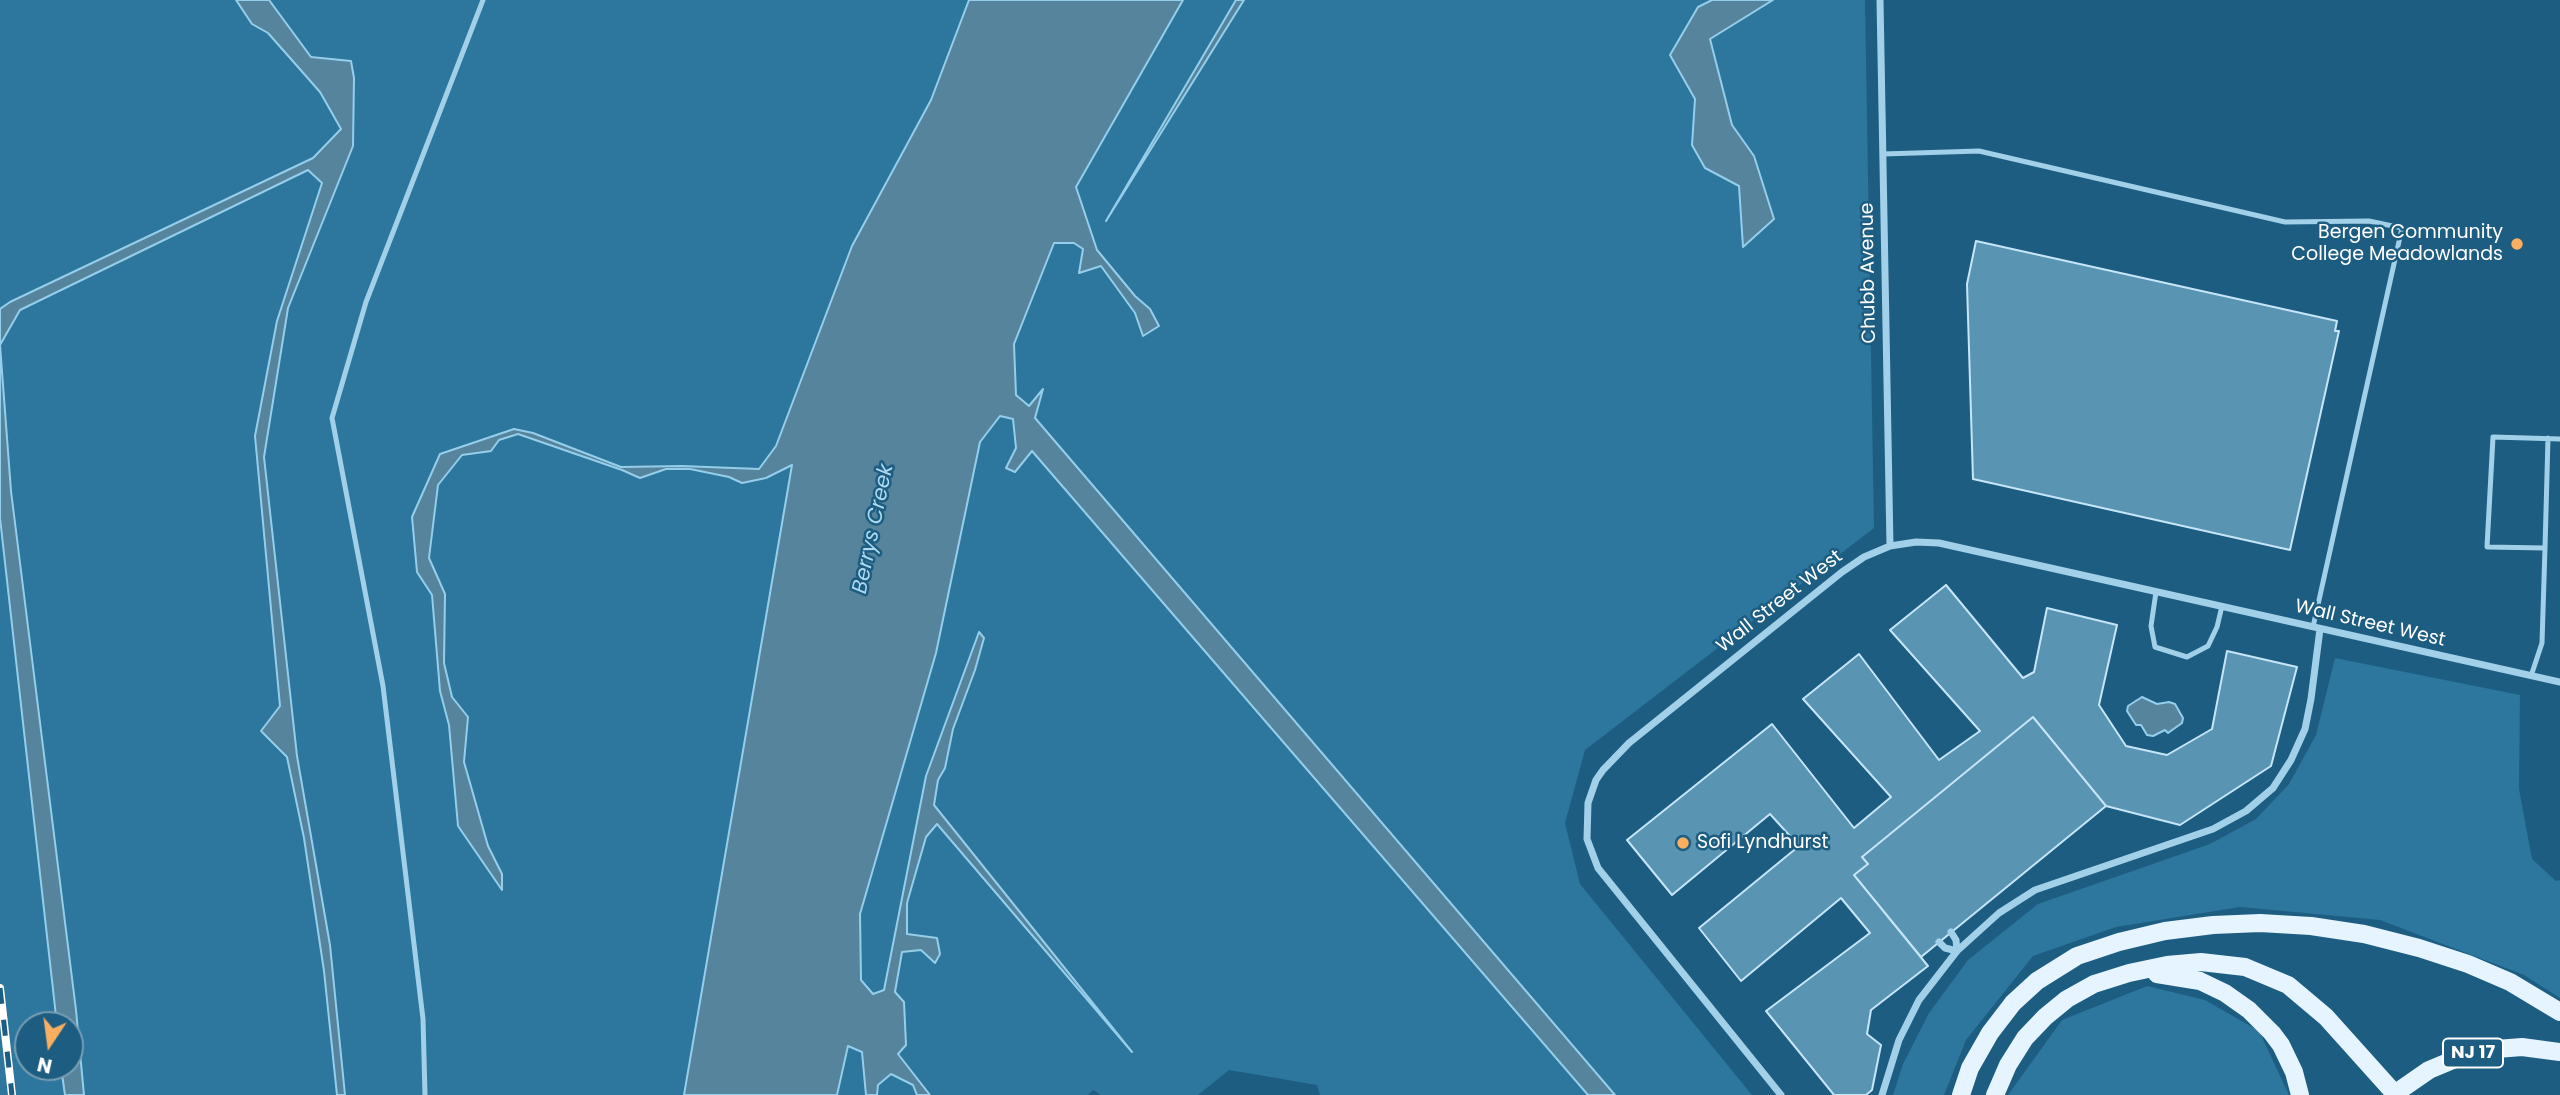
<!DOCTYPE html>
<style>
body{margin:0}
#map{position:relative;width:2560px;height:1095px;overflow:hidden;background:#1d5d81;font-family:Poppins,sans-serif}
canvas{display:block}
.north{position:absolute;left:14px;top:1011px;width:70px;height:70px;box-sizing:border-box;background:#1d5d81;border:2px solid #779eb3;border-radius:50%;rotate:193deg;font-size:19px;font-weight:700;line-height:28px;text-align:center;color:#fff}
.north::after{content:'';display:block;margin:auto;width:24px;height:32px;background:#f9ae60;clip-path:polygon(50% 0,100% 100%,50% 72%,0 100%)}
</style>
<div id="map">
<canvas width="2560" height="1095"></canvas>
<div class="north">N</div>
</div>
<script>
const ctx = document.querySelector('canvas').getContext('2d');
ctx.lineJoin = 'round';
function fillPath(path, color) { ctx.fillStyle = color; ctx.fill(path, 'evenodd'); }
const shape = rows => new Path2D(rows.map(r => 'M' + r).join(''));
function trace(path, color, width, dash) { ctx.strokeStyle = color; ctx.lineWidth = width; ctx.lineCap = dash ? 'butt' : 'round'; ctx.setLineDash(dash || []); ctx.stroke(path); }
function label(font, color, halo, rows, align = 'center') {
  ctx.font = font + ' Poppins,sans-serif'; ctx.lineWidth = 5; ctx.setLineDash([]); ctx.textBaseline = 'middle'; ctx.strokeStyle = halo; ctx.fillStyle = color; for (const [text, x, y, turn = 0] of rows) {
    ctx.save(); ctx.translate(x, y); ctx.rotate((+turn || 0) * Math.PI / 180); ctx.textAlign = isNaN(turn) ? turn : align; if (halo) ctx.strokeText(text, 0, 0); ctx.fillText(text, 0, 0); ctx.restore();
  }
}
fillPath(shape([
 [0,0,1865,0,1874,528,1585,750,1565,823,1580,884,1752,1095,1320,1095,1317,1085,1229,1070,1198,1095,1101,1095,1093,1090,1088,1095,0,1095],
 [28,1025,70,1025,70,1067,28,1067],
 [2335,658,2520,695,2519,789,2532,859,2556,881,2560,880,2560,998,2524,975,2380,920,2240,907,2116,927,2033,956,1966,1040,1944,1095,1893,1095,1903,1064,1929,1013,1968,960,2038,904,2210,844,2256,819,2289,784,2316,735],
 [2147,986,2205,1000,2259,1031,2289,1095,2008,1095,2062,1020]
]), '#2d769d');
const water = shape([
 [236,0,269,0,311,57,351,61,354,78,353,146,288,308,264,457,297,756,330,945,345,1095,337,1095,324,971,304,838,287,757,261,731,280,706,255,436,277,321,322,183,308,170,20,310,0,345,11,491,76,1010,84,1095,65,1095,61,1067,70,1067,70,1025,57,1025,0,518,0,309,10,302,313,158,341,129,320,92,268,33,252,24,236,0],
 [969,0,1183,0,1076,187,1097,250,1135,296,1150,309,1159,326,1143,336,1135,313,1101,266,1079,273,1083,249,1074,243,1054,243,1014,344,1016,395,1029,406,1043,389,1035,418,1615,1095,1588,1095,1032,451,1015,472,1006,468,1016,448,1013,419,1000,416,980,442,936,653,860,914,861,980,873,994,884,990,926,776,979,632,984,638,975,670,953,729,945,768,938,780,934,805,1132,1052,937,824,926,837,907,903,907,934,937,938,940,954,935,963,921,950,902,952,895,992,904,1002,906,1045,898,1054,930,1095,917,1095,913,1085,891,1074,878,1085,877,1095,866,1095,862,1052,848,1046,837,1095,684,1095,792,465,766,478,742,483,729,477,690,469,666,469,640,478,622,470,518,434,499,440,491,451,462,455,438,485,429,558,445,594,444,663,452,697,468,717,464,762,488,846,502,874,502,890,458,826,449,725,440,691,432,595,417,572,412,517,440,454,514,429,533,433,621,467,682,466,759,469,776,446,852,246,931,100,969,0],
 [1236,0,1244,0,1106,221,1236,0],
 [1712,0,1773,0,1710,39,1732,125,1754,156,1774,219,1743,247,1739,186,1705,168,1692,145,1695,99,1670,55,1698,7,1712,0],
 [2142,697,2157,704,2169,702,2175,704,2183,718,2182,723,2168,733,2165,730,2153,736,2147,735,2141,725,2136,725,2127,711,2128,706,2142,697]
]);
fillPath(water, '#56849d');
trace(water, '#95ceeb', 2);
const building = shape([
 [1976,241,2337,321,2335,331,2339,331,2290,550,1973,479,1967,284,1976,241],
 [1946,585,2023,678,2034,672,2047,608,2117,625,2099,705,2126,746,2167,755,2212,729,2227,651,2297,667,2271,766,2180,825,2106,806,2033,717,1862,857,1868,864,1854,875,1928,966,1871,1010,1867,1034,1881,1045,1872,1090,1866,1095,1834,1095,1766,1011,1870,933,1841,898,1741,981,1699,928,1799,846,1770,814,1672,895,1627,840,1772,724,1854,828,1891,797,1803,699,1859,654,1939,760,1980,731,1890,630,1946,585],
 [2033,717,2106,806,1921,957,1854,875,1868,864,1862,857,2033,717]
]);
fillPath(building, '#5a94b3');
trace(building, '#c6e6f7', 2);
trace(shape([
 [1883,154,1979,151,2285,222,2369,221,2402,228,2313,627],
 [2545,548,2548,438],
 [2156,592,2151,626,2155,647,2187,657,2208,646,2217,627,2222,606],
 [2531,676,2542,643,2545,548,2487,547,2493,437,2560,439],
 [425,1095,423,1019,383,686,332,418,366,302,483,0]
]), '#a2d0e9', 5);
trace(shape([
 [1880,0,1890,546],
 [1951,932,1956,940,1957,951],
 [1939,942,1945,948,1957,951],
 [1781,1095,1598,868,1587,839,1588,803,1596,780,1603,770,1629,743,1842,572,1864,557,1890,546,1916,542,1939,543,2560,682],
 [1882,1095,1899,1040,1919,1000,1957,951,1999,913,2035,890,2213,829,2246,811,2273,788,2291,760,2305,729,2311,699,2320,629]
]), '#a2d0e9', 7);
trace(shape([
 [2157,974,2200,981,2225,993,2249,1010,2272,1033,2281,1045,2294,1072,2300,1095],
 [1961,1095,1970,1068,1990,1033,2013,1003,2037,981,2077,956,2119,942,2165,931,2213,925,2260,923,2311,926,2364,934,2419,948,2468,964,2510,982,2560,1012],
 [1995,1095,2008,1065,2025,1038,2045,1017,2067,999,2094,984,2129,973,2167,965,2201,962,2245,967,2288,985,2326,1017,2396,1095],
 [2393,1095,2429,1070,2465,1055,2484,1050,2522,1047,2560,1052]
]), '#e5f4fe', 18);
const rail = shape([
 [0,988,12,1095]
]);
trace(rail, '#fff', 8);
trace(rail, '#1d5d81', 5, [16]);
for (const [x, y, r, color] of [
 [2517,244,7,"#f9ae60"],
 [1683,843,7,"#f9ae60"]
]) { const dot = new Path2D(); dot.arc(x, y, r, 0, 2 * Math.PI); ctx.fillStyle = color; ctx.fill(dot); trace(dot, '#1d5d81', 2.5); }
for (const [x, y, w] of [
 [2473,1053,60]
]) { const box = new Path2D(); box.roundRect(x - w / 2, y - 14.5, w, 29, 5); ctx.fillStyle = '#1d5d81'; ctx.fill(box); trace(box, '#fff', 2); }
label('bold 18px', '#fff', null, [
 ["NJ 17",2473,1053]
]);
label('19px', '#fff', '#1d5d81', [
 ["Bergen Community",2503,233],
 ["College Meadowlands",2503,255],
 ["Sofi Lyndhurst",1697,843,"left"]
], 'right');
label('19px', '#fff', '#1d5d81', [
 ["Chubb Avenue",1869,273,-91],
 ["Wall Street West",1780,602,-38],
 ["Wall Street West",2370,624,13]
]);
label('italic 21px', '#addaf1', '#1d5d81', [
 ["Berrys Creek",874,529,-78]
]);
</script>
